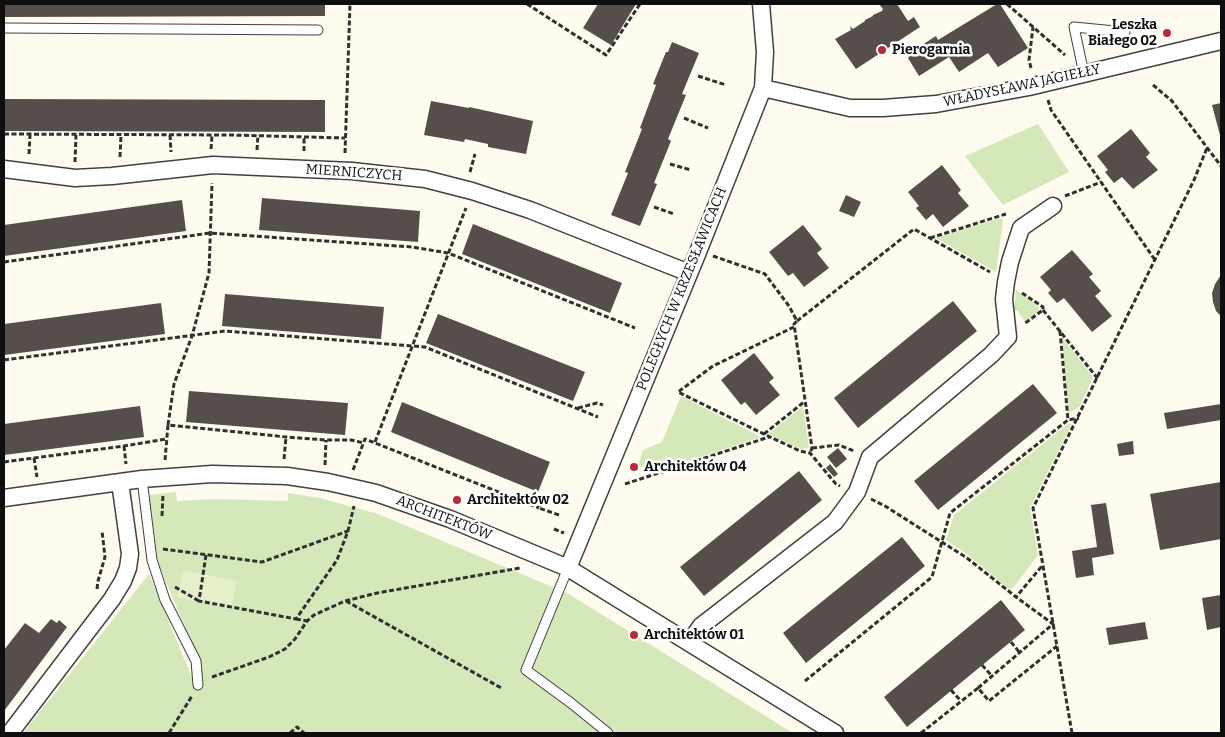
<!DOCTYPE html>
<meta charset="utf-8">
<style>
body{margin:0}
#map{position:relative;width:1225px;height:737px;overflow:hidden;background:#fffbef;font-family:Bitter,serif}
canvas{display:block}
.frame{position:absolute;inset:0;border:5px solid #0e0e0e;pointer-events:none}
</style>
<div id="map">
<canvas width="1225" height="737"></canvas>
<div class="frame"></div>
</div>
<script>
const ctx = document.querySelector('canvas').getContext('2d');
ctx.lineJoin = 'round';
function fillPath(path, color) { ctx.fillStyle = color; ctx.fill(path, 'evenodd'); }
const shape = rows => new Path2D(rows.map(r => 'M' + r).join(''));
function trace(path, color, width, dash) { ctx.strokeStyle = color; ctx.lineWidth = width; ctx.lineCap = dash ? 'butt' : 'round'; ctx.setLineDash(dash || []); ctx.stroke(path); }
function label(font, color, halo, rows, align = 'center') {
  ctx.font = font + ' Bitter,serif'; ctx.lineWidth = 5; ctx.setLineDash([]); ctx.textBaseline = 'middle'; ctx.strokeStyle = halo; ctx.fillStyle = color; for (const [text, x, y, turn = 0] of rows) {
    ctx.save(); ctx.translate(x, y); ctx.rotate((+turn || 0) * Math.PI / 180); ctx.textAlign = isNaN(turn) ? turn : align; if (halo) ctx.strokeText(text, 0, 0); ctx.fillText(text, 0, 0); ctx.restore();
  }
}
fillPath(shape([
 [1038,124,1069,172,1003,205,965,156],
 [1000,218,1003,220,996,272,936,238],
 [1016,290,1039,307,1039,311,1025,322,1017,310,1015,311,1014,309],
 [1062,337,1093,377,1080,406,1068,414],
 [681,396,761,437,654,472,638,466,643,450,662,442],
 [803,406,809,448,801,449,768,434],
 [1069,423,1071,425,1030,508,1038,555,1013,588,1009,589,968,555,946,540,954,515],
 [176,492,177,501,214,499,288,501,288,493,320,498,378,514,567,593,793,733,23,733,149,574,195,685,199,660,158,563,149,495]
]), '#d5e8ba');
fillPath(shape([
 [183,570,237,581,231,609,177,597]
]), '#e5f0cb');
fillPath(shape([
 [4,4,325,4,325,16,4,17],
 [598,4,636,4,611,45,583,28],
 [879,4,897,4,908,21,914,17,920,27,856,69,835,39,851,30,850,26,853,29,865,21,865,20,873,16,873,15,882,11,883,9],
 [997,4,1000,4,1028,48,998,67,988,53,959,72,949,57,919,76,908,58,909,57,908,54,936,36,938,40],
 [672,42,699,53,682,94,686,95,668,139,671,141,654,183,657,184,640,226,611,215,628,173,625,172,642,129,640,128,656,85,653,84,666,52,668,52],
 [4,99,325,100,325,132,4,131],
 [431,101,469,108,469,107,533,121,526,154,488,147,488,144,465,139,464,142,424,135],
 [1221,103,1221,139,1212,105],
 [1131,129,1150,153,1146,157,1158,170,1133,189,1122,177,1114,183,1105,172,1108,170,1097,156],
 [942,165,961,190,958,193,969,206,943,227,933,214,926,220,916,208,919,206,908,192],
 [846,195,861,202,854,217,839,211],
 [262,198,420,211,418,242,259,230],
 [182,200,186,231,4,256,4,225],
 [473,224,622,283,610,313,462,254],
 [803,225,822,249,817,253,829,268,804,287,793,273,788,276,769,252],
 [1072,250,1093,274,1089,277,1101,291,1095,296,1112,316,1092,332,1064,298,1057,303,1048,293,1051,290,1040,277],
 [1221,275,1221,316,1216,311,1213,302,1212,293,1215,284],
 [225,294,384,307,381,339,222,326],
 [953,301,977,331,858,428,834,398],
 [161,303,165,334,4,355,4,324],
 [438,314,585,372,573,401,426,343],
 [754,353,774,378,769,382,780,395,756,415,745,402,741,405,721,380],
 [1033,384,1057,413,938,510,914,481],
 [189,391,348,403,345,435,186,422],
 [402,402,550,462,538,492,391,432],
 [1221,404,1221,420,1167,429,1164,413],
 [140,406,144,437,4,455,4,424],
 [1133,441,1134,454,1119,456,1117,444],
 [838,448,847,459,836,468,827,457],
 [830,464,838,474,834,477,826,468],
 [799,471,822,500,704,596,680,567],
 [1221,482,1221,539,1160,550,1150,494],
 [1106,503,1114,554,1092,558,1094,575,1076,578,1072,551,1097,547,1091,505],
 [902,537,925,566,806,663,783,633],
 [1221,595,1221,627,1207,630,1202,598],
 [1001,600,1025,630,907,727,884,697],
 [51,619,57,623,59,620,67,627,4,711,4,650,25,623,39,633],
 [1145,622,1148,639,1109,645,1106,628]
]), '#564e4b');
const service = shape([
 [4,28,318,30],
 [1084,74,1074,27,1125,32],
 [142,479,152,560,165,600,196,661,198,685],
 [568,568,526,670,571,703,608,733]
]);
const minor = shape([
 [763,88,850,108,883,108,936,104,1029,87,1221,41],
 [4,169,75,178,112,176,213,165,352,171,425,179,472,191,530,210,689,273],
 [4,498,142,479,212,474,287,476,328,482,376,493,450,519,568,568,835,733],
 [568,568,698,252,763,88,765,52,761,4],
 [689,643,701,626,835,522,857,492,870,457,991,355,1008,337,1004,299,1006,282,1010,262,1021,228,1053,206],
 [10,733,112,599,123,581,128,568,130,554,120,482]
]);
trace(service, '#414141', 11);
trace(minor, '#414141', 19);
trace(shape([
 [527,4,606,55,640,4],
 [1007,4,1065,55],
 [1031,68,1029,60,1033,27],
 [698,76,726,85],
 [1153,85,1172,101,1221,166],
 [1048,100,1051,110,1155,260],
 [684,118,708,128],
 [4,134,231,135,345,138],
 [170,135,171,152],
 [211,149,212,135],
 [257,150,258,135],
 [304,151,304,137],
 [345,153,350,4],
 [29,154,30,135],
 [120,157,121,135],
 [75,162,76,135],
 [670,164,691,170],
 [470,172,475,154],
 [1065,196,1101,182],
 [654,207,674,214],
 [930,238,1006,214],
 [713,256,765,274,789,306,797,321,794,324,812,448,810,453],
 [4,262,210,233,412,247,448,253,635,328],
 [1022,293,1043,307,1043,310,1024,324],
 [1043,310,1098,379],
 [797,321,914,229,990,272],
 [794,327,713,366,678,392,770,437,800,451,810,453,836,484,840,486],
 [1060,331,1068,420],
 [4,360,225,331,425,347,598,417],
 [578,408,597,403,603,405],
 [168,425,174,384,192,336,209,273,212,183],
 [764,434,804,402],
 [375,442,466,208],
 [124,446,126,464],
 [812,448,839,445,854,451],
 [34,458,37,477],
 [284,459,286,437],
 [165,460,168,425,286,437,326,440,351,440,364,443],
 [4,462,124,446,166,439],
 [325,465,326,440],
 [353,470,365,439,539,508],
 [625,484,769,437],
 [871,499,885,506,967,558,1016,597,1042,566],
 [559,515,539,508,541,503,568,493],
 [162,516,163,495],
 [554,529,564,533],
 [163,549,262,562,348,531],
 [206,555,199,601,296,619,337,560,348,531,354,506],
 [175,587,199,601],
 [97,589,98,581,105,557,102,531],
 [346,601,503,689],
 [296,619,307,621],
 [1011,642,1020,653],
 [982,665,992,676],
 [212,677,269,657,285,649,295,639,307,621,314,615,345,601,377,593,520,568],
 [805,681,932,577,950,513,1068,420,1079,418],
 [978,688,1053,624,1016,597],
 [951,690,961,701],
 [169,733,192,696],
 [290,733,297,727,304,733],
 [921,733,978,688,989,701,1057,646],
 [1072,733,1033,508,1194,180,1207,148]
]), '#303030', 3, [5, 2.5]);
trace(service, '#fff', 9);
trace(minor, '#fff', 16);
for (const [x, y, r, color] of [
 [1167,33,5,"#bb2939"],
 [882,50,5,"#bb2939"],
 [634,467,5,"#bb2939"],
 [457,500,5,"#bb2939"],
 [634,635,5,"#bb2939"]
]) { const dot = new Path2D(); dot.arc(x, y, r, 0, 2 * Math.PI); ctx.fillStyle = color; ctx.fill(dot); trace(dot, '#fff', 2); }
label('bold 14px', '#0e0e0e', '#fff', [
 ["Leszka",1157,25,"right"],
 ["Białego 02",1157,41,"right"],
 ["Pierogarnia",892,50],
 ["Architektów 04",644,467],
 ["Architektów 02",467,500],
 ["Architektów 01",644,635]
], 'left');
label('14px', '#0e0e0e', '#fff', [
 ["WŁADYSŁAWA JAGIEŁŁY",1022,86,-12],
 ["MIERNICZYCH",354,173,4],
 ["POLEGŁYCH W KRZESŁAWICACH",682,289,-68],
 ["ARCHITEKTÓW",444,518,21]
]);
</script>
